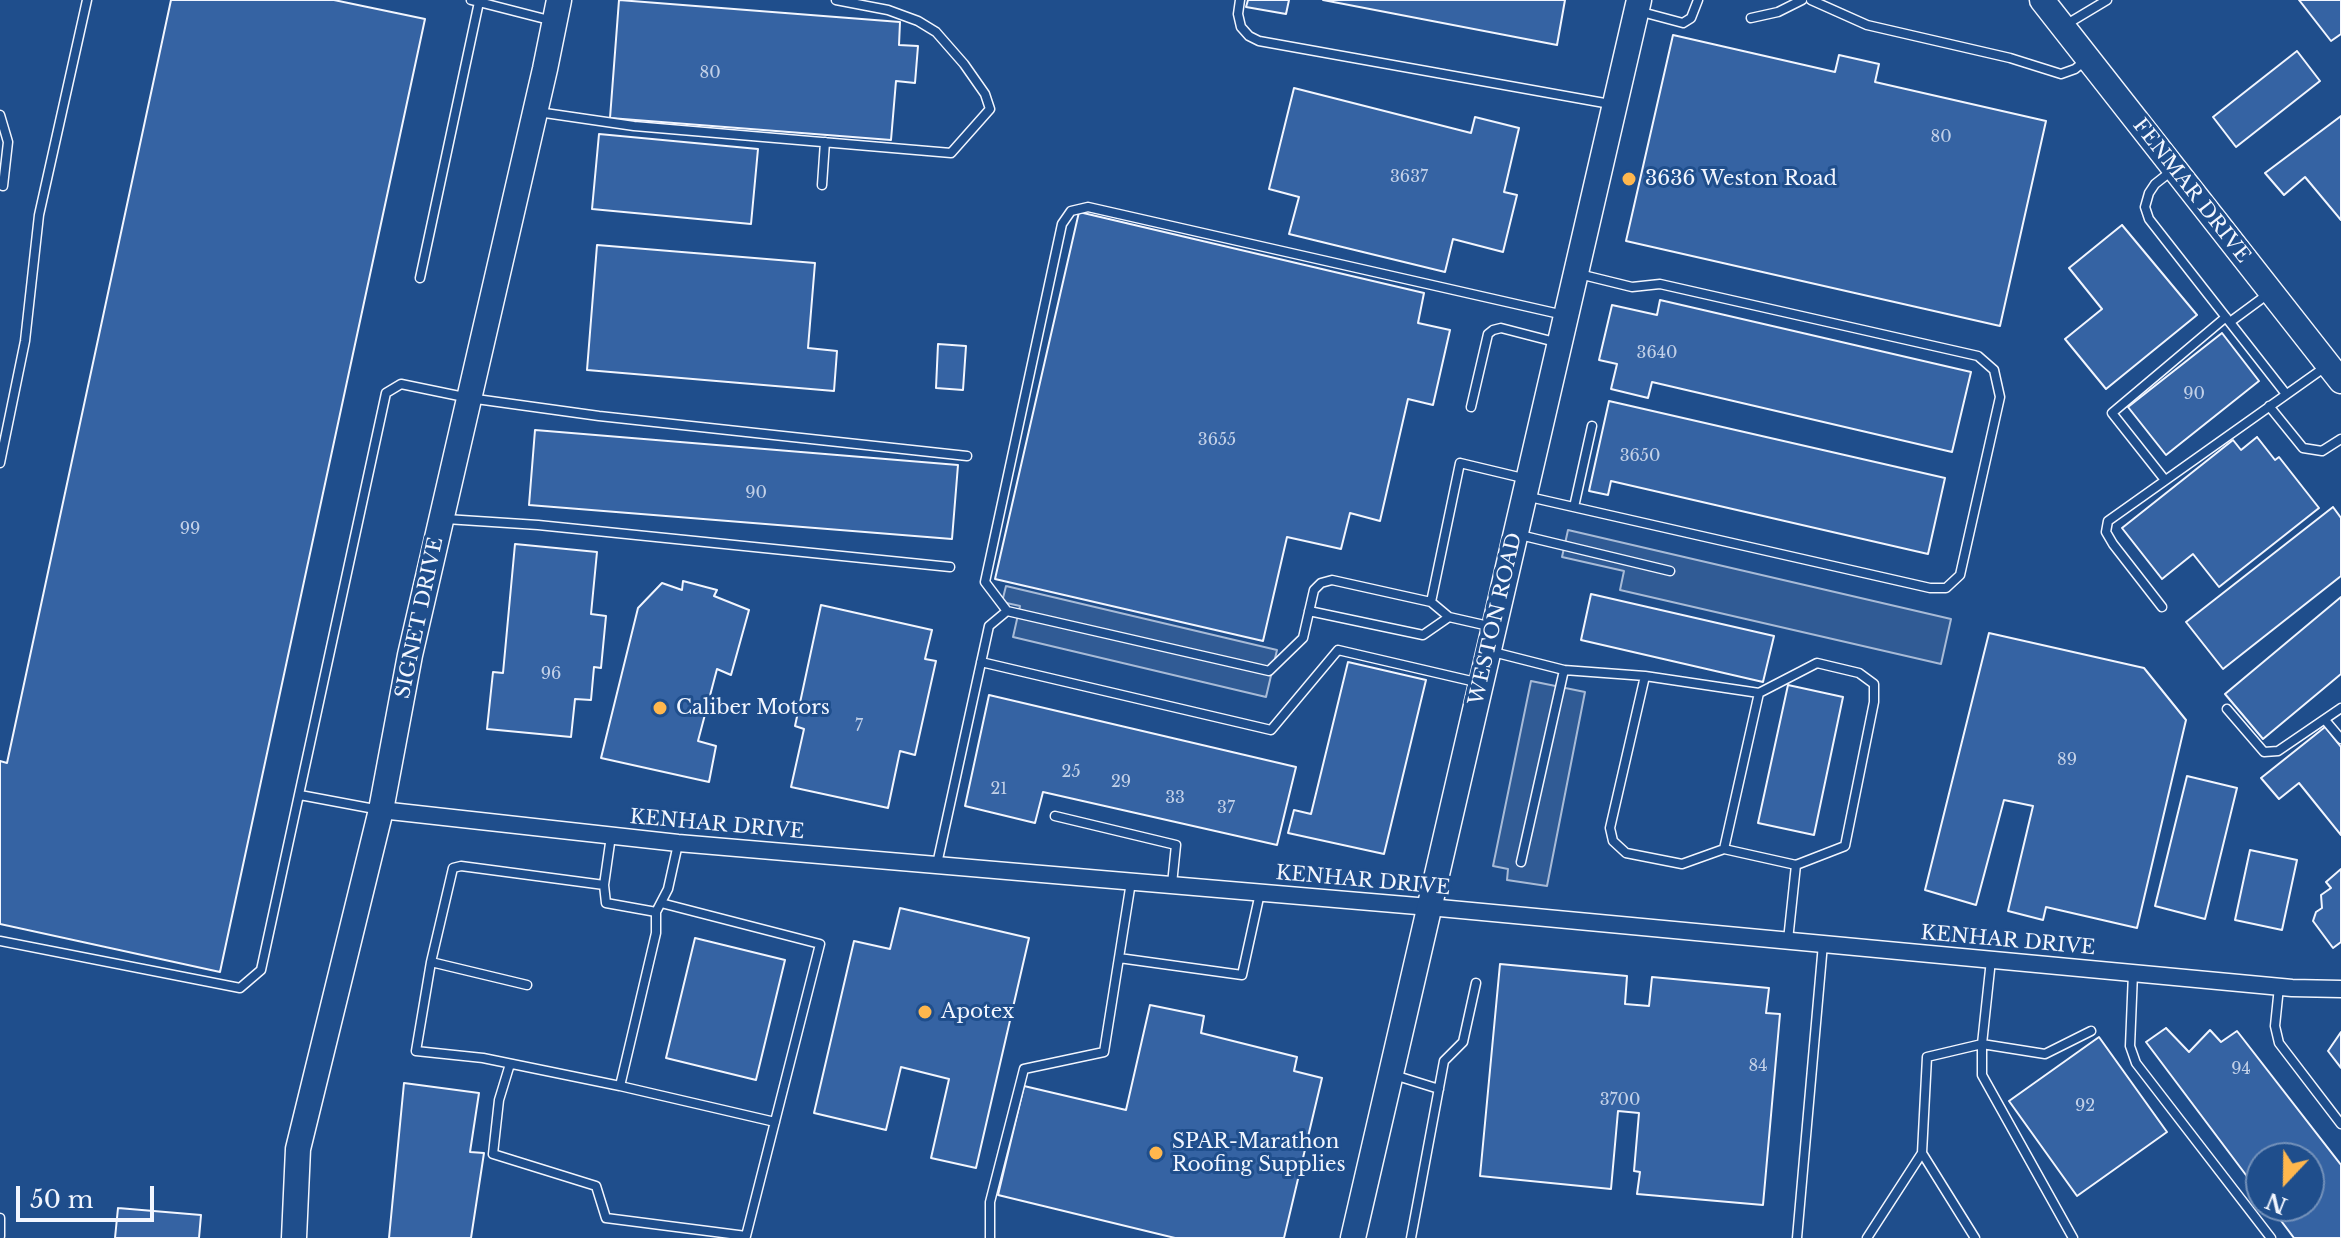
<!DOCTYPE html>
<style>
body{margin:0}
#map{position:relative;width:2341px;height:1238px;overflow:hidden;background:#1f4e8c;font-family:"Libre Baskerville",serif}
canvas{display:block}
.north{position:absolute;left:2245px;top:1142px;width:80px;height:80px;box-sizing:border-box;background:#1f4e8c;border:2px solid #7391ba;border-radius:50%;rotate:202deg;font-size:22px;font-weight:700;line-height:32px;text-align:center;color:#f2f6ff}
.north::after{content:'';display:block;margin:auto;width:28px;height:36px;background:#ffb74d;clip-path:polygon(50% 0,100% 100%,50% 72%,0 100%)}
.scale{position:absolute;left:16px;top:1186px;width:138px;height:36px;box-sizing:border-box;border:4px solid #f2f6ff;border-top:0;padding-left:10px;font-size:24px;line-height:28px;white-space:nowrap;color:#f2f6ff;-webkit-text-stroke:6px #1f4e8c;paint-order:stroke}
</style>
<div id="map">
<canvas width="2341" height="1238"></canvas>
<div class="north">N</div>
<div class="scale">50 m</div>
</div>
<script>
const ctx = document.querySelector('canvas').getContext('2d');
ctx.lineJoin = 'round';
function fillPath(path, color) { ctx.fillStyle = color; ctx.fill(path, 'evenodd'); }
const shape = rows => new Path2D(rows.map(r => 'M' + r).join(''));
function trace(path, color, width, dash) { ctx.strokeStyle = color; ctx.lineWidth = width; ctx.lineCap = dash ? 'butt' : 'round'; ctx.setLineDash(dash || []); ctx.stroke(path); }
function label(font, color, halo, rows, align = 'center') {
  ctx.font = font + ' "Libre Baskerville",serif'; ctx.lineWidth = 6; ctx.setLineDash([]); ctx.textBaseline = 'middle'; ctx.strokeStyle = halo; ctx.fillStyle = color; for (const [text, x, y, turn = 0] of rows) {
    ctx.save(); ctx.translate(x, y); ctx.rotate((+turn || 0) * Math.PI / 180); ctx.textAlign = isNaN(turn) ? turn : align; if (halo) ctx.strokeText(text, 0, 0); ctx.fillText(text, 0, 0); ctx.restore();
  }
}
const built = shape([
 [1568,530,1951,619,1941,664,1620,590,1624,571,1562,557,1568,530],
 [1006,586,1277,650,1266,697,1013,637,1020,606,1002,602,1006,586],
 [1531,681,1585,692,1547,886,1507,880,1508,869,1493,866,1531,681]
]);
fillPath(built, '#305b95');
trace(built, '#a8bbd7', 2);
const building = shape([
 [171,0,334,0,425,19,220,972,0,924,0,761,7,763,171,0],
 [619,0,900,22,899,45,918,46,915,83,896,81,891,140,610,118,619,0],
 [1248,0,1289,0,1286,14,1246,7,1248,0],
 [1323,0,1565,0,1557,45,1323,0],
 [2299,0,2341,0,2341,34,2331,41,2299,0],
 [1673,35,1835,72,1839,55,1879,64,1875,82,2046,121,2000,326,1626,241,1673,35],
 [2297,51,2320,81,2236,147,2213,117,2297,51],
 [1294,88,1471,133,1475,117,1519,128,1504,192,1517,195,1503,252,1453,239,1445,272,1289,234,1299,197,1269,189,1294,88],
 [2341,116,2341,220,2305,177,2284,195,2265,173,2341,116],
 [599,134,758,149,751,224,592,209,599,134],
 [1079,212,1424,293,1418,323,1450,330,1433,405,1408,399,1380,521,1350,513,1341,549,1287,537,1263,641,995,579,1079,212],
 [2122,225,2197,315,2106,389,2065,339,2102,309,2069,268,2122,225],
 [597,245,815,263,808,348,837,351,834,391,587,370,597,245],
 [1660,300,1971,372,1952,452,1652,382,1648,398,1611,389,1617,364,1599,360,1612,305,1657,315,1660,300],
 [2222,333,2259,381,2166,455,2128,407,2222,333],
 [938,344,966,346,963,390,936,388,938,344],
 [1609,401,1945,478,1928,554,1611,481,1608,495,1589,491,1609,401],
 [535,430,958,465,952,539,529,505,535,430],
 [2257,437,2275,460,2279,457,2319,508,2219,587,2193,554,2162,579,2122,528,2233,440,2241,450,2257,437],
 [2333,507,2341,518,2341,576,2223,669,2186,622,2333,507],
 [515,544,597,552,591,614,606,616,601,668,594,667,591,700,575,699,571,737,487,729,493,672,503,673,515,544],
 [683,581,717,590,714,596,749,610,731,675,717,669,698,741,716,746,709,782,601,758,638,608,662,583,682,590,683,581],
 [1591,594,1774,636,1763,682,1581,640,1591,594],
 [2341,597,2341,674,2263,739,2225,694,2341,597],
 [821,605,932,630,925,659,936,661,915,755,900,751,888,808,791,787,804,729,795,726,821,605],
 [1989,633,2144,668,2186,720,2137,928,2046,907,2043,920,2008,911,2033,806,2004,800,1976,905,1925,890,1989,633],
 [1348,662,1426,680,1384,854,1288,833,1294,810,1311,814,1348,662],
 [1788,685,1843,697,1814,835,1758,823,1788,685],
 [989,695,1296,767,1277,845,1043,792,1035,823,965,806,989,695],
 [2325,727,2341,747,2341,835,2299,783,2279,799,2261,778,2325,727],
 [2187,776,2237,788,2205,919,2155,906,2187,776],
 [2250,850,2297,860,2282,930,2235,920,2250,850],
 [2341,869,2341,942,2333,948,2313,921,2316,912,2322,908,2321,895,2331,888,2326,882,2341,869],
 [900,908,1029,938,976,1168,931,1158,949,1079,901,1067,886,1130,814,1113,854,941,890,949,900,908],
 [695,938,785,960,756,1080,666,1058,695,938],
 [1500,964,1627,976,1625,1004,1649,1006,1652,977,1769,988,1766,1013,1780,1014,1763,1205,1637,1194,1640,1172,1634,1171,1639,1113,1618,1111,1611,1189,1480,1176,1500,964],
 [1150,1005,1204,1016,1201,1033,1297,1057,1294,1071,1322,1078,1284,1238,1175,1238,998,1195,1024,1086,1126,1110,1150,1005],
 [2166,1028,2189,1052,2210,1030,2221,1042,2237,1031,2341,1165,2341,1238,2294,1238,2270,1206,2309,1206,2309,1158,2261,1158,2261,1195,2146,1042,2166,1028],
 [2341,1032,2341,1068,2328,1051,2341,1032],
 [2099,1037,2167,1132,2077,1196,2009,1101,2099,1037],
 [404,1083,479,1093,470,1152,484,1153,471,1238,389,1238,404,1083],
 [118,1208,201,1215,199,1238,115,1238,118,1208]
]);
fillPath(building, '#3563a3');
trace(building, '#f2f6ff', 2);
const lane = shape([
 [471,0,553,21],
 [1240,0,1238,14,1241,27,1249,36,1259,41,1610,104],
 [1811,0,1867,25,2010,58,2061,74,2075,69,2087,59],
 [1638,11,1683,23,1691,18,1698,0],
 [1751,18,1778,12,1802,0],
 [2067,24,2107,0],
 [538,112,634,126,951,153,990,109,985,94,964,64,936,32,918,21,888,10,836,0],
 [0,115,8,142,3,186],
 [2174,169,2155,184,2149,193,2145,207,2149,219,2286,394],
 [822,185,825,142],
 [420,278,479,2],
 [2230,322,2268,294],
 [2269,406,2303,448,2322,451,2341,439],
 [1471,407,1488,334,1493,330,1501,328,1555,342],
 [0,463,25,341,39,215,87,0],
 [2165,480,2112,413,2226,317],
 [1525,496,1930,588,1946,588,1960,575,2000,397,1994,370,1978,356,1660,284,1632,287,1579,274],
 [1574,507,1592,426],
 [446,519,538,525,950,567],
 [1520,535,1670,571],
 [1431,602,1460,463,1527,479],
 [2162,607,2113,544,2106,532,2108,521,2328,365],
 [1309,611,1423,635,1449,617],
 [1493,627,1449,617,1431,602,1332,580,1321,583,1314,590,1303,638,1269,671,1007,611,985,582,1062,224,1071,211,1088,207,1564,315],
 [1493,652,1564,670,1521,862],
 [981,662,1271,730,1338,650,1480,683],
 [1564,670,1645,676,1610,828,1613,841,1626,853,1682,864,1724,849,1796,865,1788,940],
 [1645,676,1759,693,1817,663,1859,673,1874,684,1874,702,1845,846,1796,865],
 [2227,709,2264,752,2278,751,2341,708],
 [2325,720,2341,739],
 [300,795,380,810],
 [1055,816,1176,845,1172,884],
 [611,836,604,885,606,903,656,912,668,889,678,844],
 [1724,849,1759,693],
 [937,864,989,626,1007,611],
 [604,885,461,866,453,868,431,962,416,1051,483,1058,620,1086,775,1122],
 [0,941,240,988,261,970,386,393,401,384,469,398,599,416,967,456],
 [1119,958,1242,975,1260,893],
 [431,962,527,985],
 [2133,973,2130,1046,2136,1063,2271,1238],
 [2279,987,2275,1026,2279,1043,2341,1124],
 [510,1064,499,1100,493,1154,596,1186,606,1218,746,1236,820,944,661,903],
 [1394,1075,1439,1089],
 [620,1086,656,933,656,912],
 [0,1218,0,1236],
 [990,1238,990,1202,1024,1069,1104,1052,1131,882],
 [1411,1238,1444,1061,1463,1042,1476,983],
 [1797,1238,1823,944],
 [1867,1238,1922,1153],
 [1975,1238,1922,1153,1927,1057,1982,1044,1991,960],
 [2073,1238,1982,1075,1982,1044,2045,1054,2091,1031]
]);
const street = shape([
 [381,810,678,843,1429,907,2292,988,2341,989]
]);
const secondary = shape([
 [2042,0,2341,381],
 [294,1238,298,1149,381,810,410,655,545,69,559,0],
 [1353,1238,1639,0]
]);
trace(lane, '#f2f6ff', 11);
trace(street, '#f2f6ff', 19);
trace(secondary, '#f2f6ff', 27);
trace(lane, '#1f4e8c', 8);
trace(street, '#1f4e8c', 16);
trace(secondary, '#1f4e8c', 24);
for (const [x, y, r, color] of [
 [1629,179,8,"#ffb74d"],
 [660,708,8,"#ffb74d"],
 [925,1012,8,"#ffb74d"],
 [1156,1153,8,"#ffb74d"]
]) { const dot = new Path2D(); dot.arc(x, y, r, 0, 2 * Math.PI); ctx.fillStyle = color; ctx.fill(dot); trace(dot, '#1f4e8c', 3); }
label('16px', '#c3d1e8', null, [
 ["80",710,73],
 ["80",1941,137],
 ["3637",1409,177],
 ["3640",1657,353],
 ["90",2194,394],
 ["3655",1217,440],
 ["3650",1640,456],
 ["90",756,493],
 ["99",190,529],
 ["96",551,674],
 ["7",859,726],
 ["89",2067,760],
 ["25",1071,772],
 ["29",1121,782],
 ["21",999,789],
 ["33",1175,798],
 ["37",1226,808],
 ["84",1758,1066],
 ["94",2241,1069],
 ["3700",1620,1100],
 ["92",2085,1106]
]);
label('20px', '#f2f6ff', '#1f4e8c', [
 ["3636 Weston Road",1645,179],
 ["Caliber Motors",676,708],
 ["Apotex",941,1012],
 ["SPAR-Marathon",1172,1142],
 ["Roofing Supplies",1172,1165]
], 'left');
label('20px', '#f2f6ff', '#1f4e8c', [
 ["FENMAR DRIVE",2191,191,52],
 ["SIGNET DRIVE",420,618,-78],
 ["WESTON ROAD",1496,619,-77],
 ["KENHAR DRIVE",717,825,5],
 ["KENHAR DRIVE",1363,881,5],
 ["KENHAR DRIVE",2008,941,5]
]);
</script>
